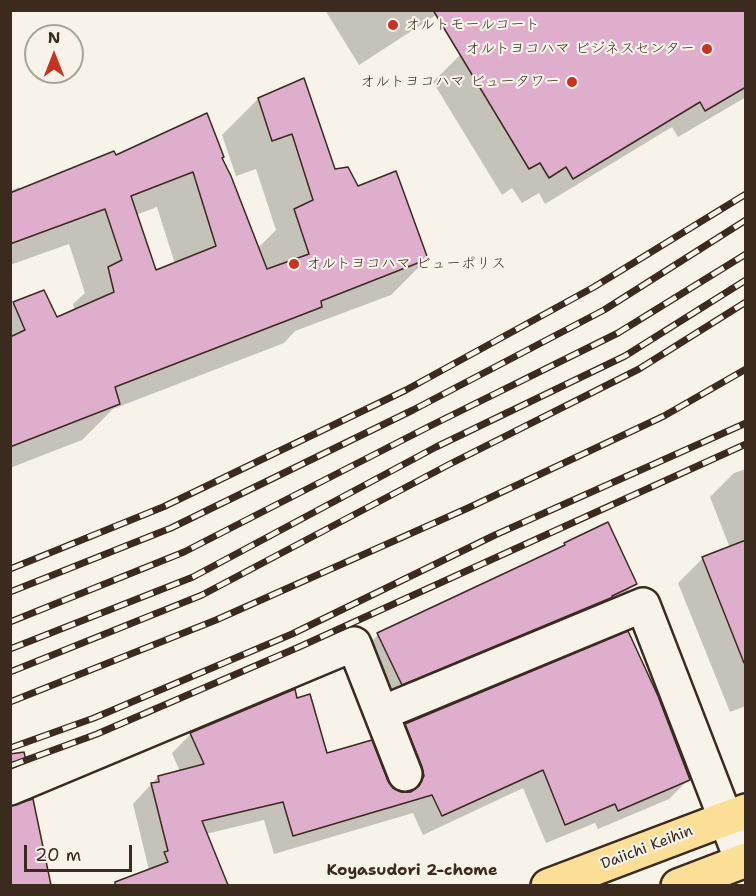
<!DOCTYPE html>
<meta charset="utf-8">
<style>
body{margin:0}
#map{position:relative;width:756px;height:896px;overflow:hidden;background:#f7f3e8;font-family:"Shantell Sans",sans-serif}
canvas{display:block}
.frame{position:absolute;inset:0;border:12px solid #3b2a1e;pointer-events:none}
.north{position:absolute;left:24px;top:24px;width:60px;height:60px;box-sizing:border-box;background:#f7f3e8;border:2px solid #aca397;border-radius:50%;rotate:0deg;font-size:16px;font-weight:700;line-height:24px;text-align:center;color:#3b2a1e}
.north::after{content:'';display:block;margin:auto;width:21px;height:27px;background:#c8321e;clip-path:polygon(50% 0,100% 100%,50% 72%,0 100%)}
.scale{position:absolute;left:24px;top:845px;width:108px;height:27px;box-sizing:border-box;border:3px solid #3b2a1e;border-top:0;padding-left:8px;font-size:18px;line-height:21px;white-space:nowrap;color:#3b2a1e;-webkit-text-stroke:4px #f7f3e8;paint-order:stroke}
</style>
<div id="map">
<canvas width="756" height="896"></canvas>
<div class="frame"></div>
<div class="north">N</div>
<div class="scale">20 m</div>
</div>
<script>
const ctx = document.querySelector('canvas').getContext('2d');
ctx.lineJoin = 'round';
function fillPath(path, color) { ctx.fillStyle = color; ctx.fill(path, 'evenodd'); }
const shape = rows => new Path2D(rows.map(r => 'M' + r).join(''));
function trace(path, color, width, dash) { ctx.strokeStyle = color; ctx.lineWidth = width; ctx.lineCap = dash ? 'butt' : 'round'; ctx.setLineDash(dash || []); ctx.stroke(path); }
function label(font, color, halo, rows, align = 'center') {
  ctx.font = font + ' "Shantell Sans","Klee One",sans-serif'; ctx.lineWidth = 4.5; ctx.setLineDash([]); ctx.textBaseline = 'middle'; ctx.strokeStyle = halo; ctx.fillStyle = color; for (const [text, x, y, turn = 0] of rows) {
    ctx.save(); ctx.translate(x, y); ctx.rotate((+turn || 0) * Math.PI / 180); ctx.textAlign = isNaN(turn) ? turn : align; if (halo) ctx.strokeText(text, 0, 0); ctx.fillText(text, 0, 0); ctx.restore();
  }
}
fillPath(shape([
 [325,10,444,10,359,65],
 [534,10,746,10,746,97,678,137,672,127,545,204,539,193,522,203,512,188,502,195,433,82,460,55],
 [258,99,334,171,357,188,427,259,391,295,295,331,284,343,113,409,82,440,10,468,10,306,14,303,56,319,75,311,73,304,85,293,69,244,10,265,10,191,19,187,21,191,115,157,220,159,258,248,276,230,256,169,236,176,222,135],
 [157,207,175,264,155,272,136,215],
 [746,469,746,706,730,712,678,583,702,559,730,548,710,497,734,473],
 [565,544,635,583,618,601,384,701,361,652,378,635,559,550],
 [296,699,326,755,386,782,392,789,405,794,387,744,406,725,689,779,669,799,598,829,595,823,546,843,523,788,423,835,413,813,274,854,264,820,206,834,226,886,133,886,149,870,133,804,158,777,180,772,172,753,191,734],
 [10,809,49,884,47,886,10,886]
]), '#0003');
const building = shape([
 [433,10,746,10,746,87,705,111,700,102,573,179,566,167,549,178,540,163,529,169,433,10],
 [304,78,335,169,348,167,358,186,396,171,428,259,321,301,322,307,115,387,120,404,10,447,10,337,25,330,13,302,44,290,57,317,114,292,108,267,122,260,105,209,10,244,10,193,114,151,116,155,207,113,224,157,222,158,231,176,267,269,309,254,294,209,313,200,292,134,272,141,258,98,304,78],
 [193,172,216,246,156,270,131,196,193,172],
 [608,522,637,584,612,596,613,597,402,685,377,633,565,545,564,543,608,522],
 [746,540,746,663,744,663,702,557,746,540],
 [628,631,658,696,690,780,618,811,615,804,565,825,543,770,442,816,432,795,293,836,283,802,202,821,228,885,115,885,115,882,168,862,164,852,168,851,151,783,159,782,158,776,204,764,190,733,295,689,297,698,310,694,327,753,372,740,388,781,393,788,402,792,411,792,419,786,424,776,422,767,405,724,628,631],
 [24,752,26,761,10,767,10,754,24,752],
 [33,799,51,885,10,885,10,806,33,799]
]);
fillPath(building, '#dfaecd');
trace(building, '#3b2a1e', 1.5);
const minor = shape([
 [382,713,643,605,742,861],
 [10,788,354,644,405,774]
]);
const highway = shape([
 [548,886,746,811],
 [678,886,746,860]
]);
trace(minor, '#3b2a1e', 38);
trace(highway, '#3b2a1e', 38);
trace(minor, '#f7f3e8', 33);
trace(highway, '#fbdf96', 33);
const rail = shape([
 [10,569,163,507,406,390,594,287,746,194],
 [10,592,171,528,413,410,604,310,746,220],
 [10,622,184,552,430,426,618,333,746,254],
 [10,649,193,577,436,447,625,356,746,280],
 [10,672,202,595,450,464,639,369,746,302],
 [10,702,216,620,468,508,664,416,746,369],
 [10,748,94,718,292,634,495,535,746,423],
 [10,766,97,734,299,647,746,444]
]);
trace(rail, '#3b2a1e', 7);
trace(rail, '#f7f3e8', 4.5, [14]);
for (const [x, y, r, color] of [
 [393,25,6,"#c8321e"],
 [707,49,6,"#c8321e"],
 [572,82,6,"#c8321e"],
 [294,264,6,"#c8321e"]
]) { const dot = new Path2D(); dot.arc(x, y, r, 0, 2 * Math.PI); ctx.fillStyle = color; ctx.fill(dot); trace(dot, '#f7f3e8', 2); }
label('15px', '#3b2a1e', '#f7f3e8', [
 ["オルトモールコート",405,25],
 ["オルトヨコハマ ビジネスセンター",695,49,"right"],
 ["オルトヨコハマ ビュータワー",560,82,"right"],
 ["オルトヨコハマ ビューポリス",306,264]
], 'left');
label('15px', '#3b2a1e', '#f7f3e8', [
 ["Daiichi Keihin",647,848,-21]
]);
label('bold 16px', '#3b2a1e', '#f7f3e8', [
 ["Koyasudori 2-chome",412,871]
]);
</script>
